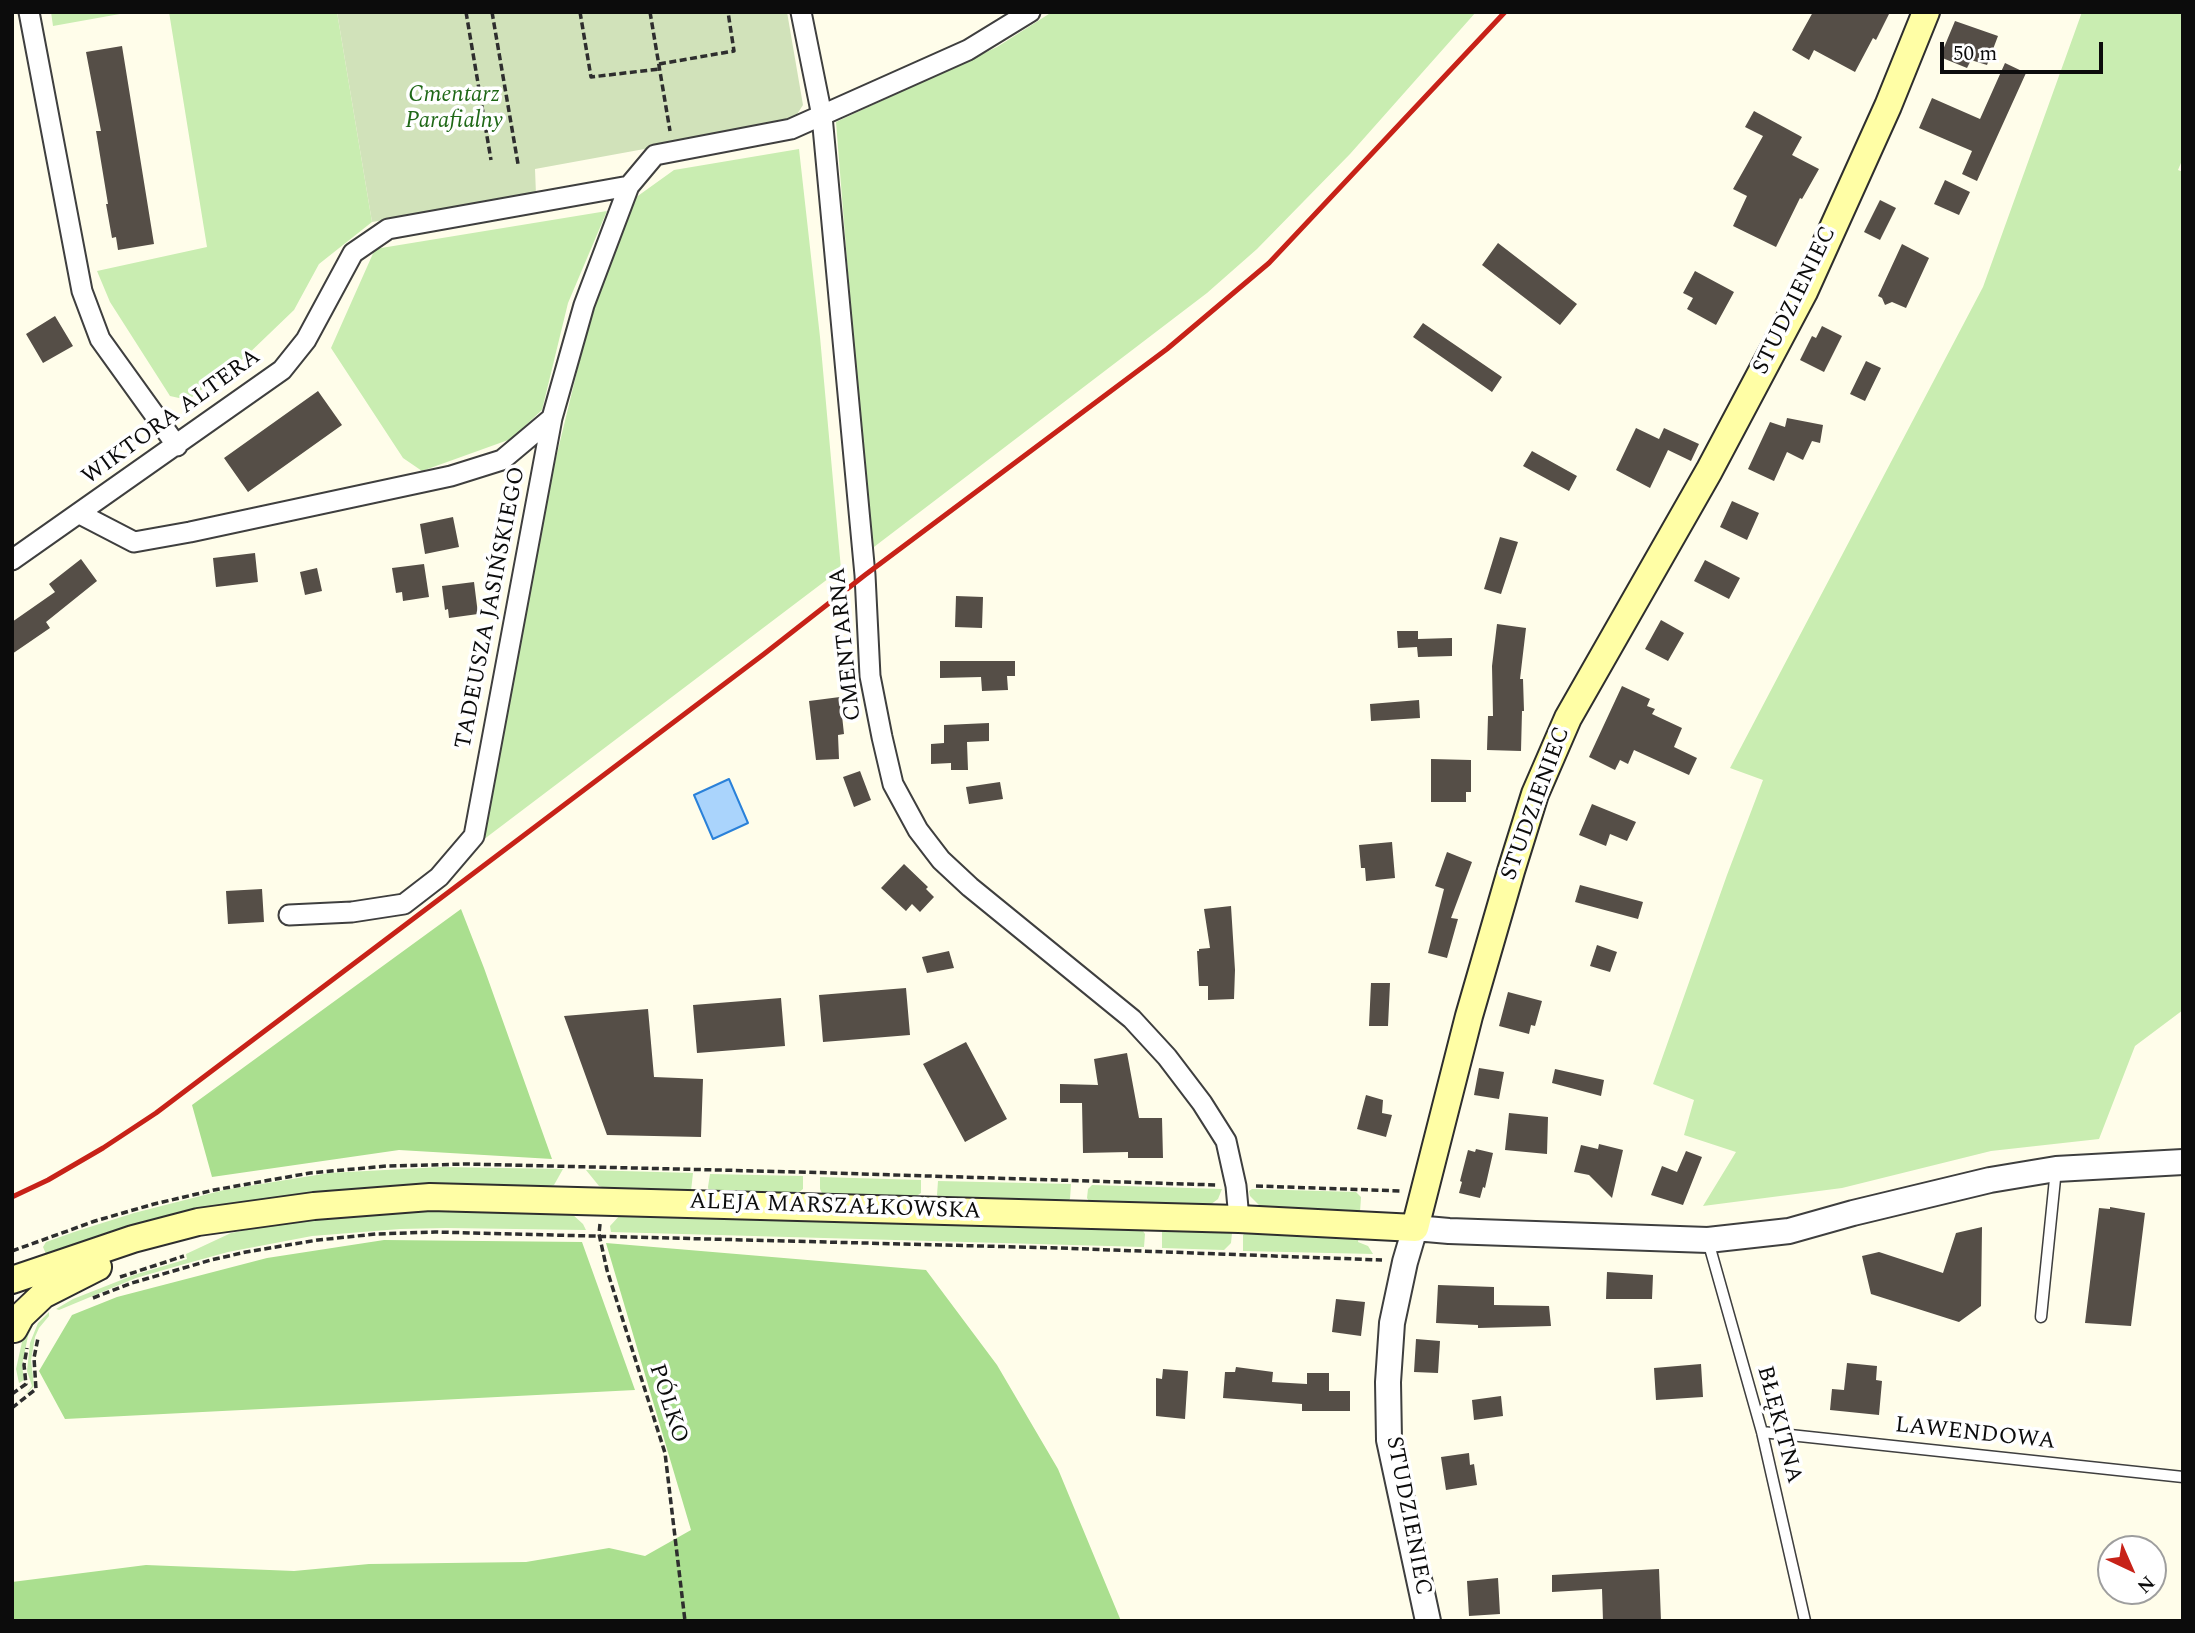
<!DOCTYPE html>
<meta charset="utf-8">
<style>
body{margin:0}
#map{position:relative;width:2195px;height:1633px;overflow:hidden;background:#fffdea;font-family:Spectral,serif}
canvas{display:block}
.frame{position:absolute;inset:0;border:14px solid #0c0c0c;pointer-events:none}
.north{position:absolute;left:2097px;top:1535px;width:70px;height:70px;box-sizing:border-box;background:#fff;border:2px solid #9e9e9e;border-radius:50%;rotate:136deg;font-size:19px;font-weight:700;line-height:28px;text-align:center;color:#0c0c0c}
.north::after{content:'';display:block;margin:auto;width:24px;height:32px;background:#c72218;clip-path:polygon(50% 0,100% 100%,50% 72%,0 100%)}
.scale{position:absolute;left:1940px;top:42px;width:163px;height:32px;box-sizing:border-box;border:4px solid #0c0c0c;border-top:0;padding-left:9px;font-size:21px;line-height:24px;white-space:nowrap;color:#0c0c0c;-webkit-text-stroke:5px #fff;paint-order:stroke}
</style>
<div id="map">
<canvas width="2195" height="1633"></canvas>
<div class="frame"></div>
<div class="north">N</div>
<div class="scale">50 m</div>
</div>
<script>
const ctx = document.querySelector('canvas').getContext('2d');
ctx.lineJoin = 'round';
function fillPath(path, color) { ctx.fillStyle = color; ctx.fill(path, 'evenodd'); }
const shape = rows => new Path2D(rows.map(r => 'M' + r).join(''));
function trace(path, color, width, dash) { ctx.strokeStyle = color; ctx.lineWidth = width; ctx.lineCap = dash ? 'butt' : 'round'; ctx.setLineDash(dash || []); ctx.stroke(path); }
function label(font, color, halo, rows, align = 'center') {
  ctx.font = font + ' Spectral,serif'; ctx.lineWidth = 7; ctx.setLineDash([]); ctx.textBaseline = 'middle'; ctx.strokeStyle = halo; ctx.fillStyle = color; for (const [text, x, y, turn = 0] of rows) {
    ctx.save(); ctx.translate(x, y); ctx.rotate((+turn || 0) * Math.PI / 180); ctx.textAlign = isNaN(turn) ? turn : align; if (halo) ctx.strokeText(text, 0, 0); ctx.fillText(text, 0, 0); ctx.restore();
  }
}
fillPath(shape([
 [51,12,131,12,53,26],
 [169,12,337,12,372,222,319,264,294,310,244,358,188,400,170,396,110,302,97,271,207,247],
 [1052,12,1476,12,1350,154,1257,249,1207,293,870,550,836,122,997,47],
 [2082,12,2183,12,2183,158,2178,170,2183,172,2183,1010,2135,1046,2099,1139,1991,1151,1842,1188,1703,1206,1736,1152,1684,1135,1694,1100,1653,1084,1727,875,1763,780,1730,768,1983,287],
 [799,149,820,337,841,569,479,843,547,495,589,322,613,252,635,198,674,170],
 [607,211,568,303,542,410,511,439,422,471,403,458,331,348,375,249],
 [441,1167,563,1169,554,1185,544,1187,419,1185,356,1189,300,1195,49,1261,43,1247,46,1242,77,1231,134,1213,224,1190,329,1173],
 [586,1170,693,1173,691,1191,689,1192,609,1189,599,1186],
 [710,1174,803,1176,803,1189,797,1194,714,1194,709,1192,708,1187],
 [820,1177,921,1180,921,1193,915,1197,823,1195,820,1189],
 [938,1181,1071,1184,1070,1199,1065,1203,940,1198,937,1195],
 [1092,1185,1222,1189,1218,1199,1210,1205,1198,1208,1090,1203,1087,1198,1088,1189],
 [1252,1189,1356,1192,1361,1197,1360,1212,1267,1209,1260,1206,1250,1196,1249,1191],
 [454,1209,572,1214,583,1224,586,1230,446,1228,400,1229,312,1236,228,1252,181,1265,136,1278,59,1310,56,1309,73,1299,134,1275,187,1259,186,1254,231,1233,288,1222,357,1213],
 [621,1214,1099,1229,1143,1231,1145,1234,1144,1247,611,1232,610,1226],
 [1164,1229,1232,1233,1231,1243,1224,1250,1162,1248,1162,1231],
 [1246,1232,1359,1236,1358,1242,1368,1246,1373,1254,1243,1251,1243,1235],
 [49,1312,49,1316,39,1328,35,1337,31,1360,34,1386,25,1395,32,1386,27,1371,30,1343,38,1323],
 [41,1314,34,1323,28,1336,22,1365,24,1380,19,1383,16,1369,24,1333,30,1321]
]), '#c9edb1');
fillPath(shape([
 [461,909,484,968,552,1159,399,1150,212,1177,192,1105],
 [384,1240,582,1242,635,1390,65,1419,39,1371,72,1315,117,1297,267,1258],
 [606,1243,926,1270,997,1365,1058,1469,1121,1621,12,1621,12,1582,146,1565,294,1571,369,1564,526,1562,609,1548,645,1556,691,1530]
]), '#aadf8f');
fillPath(shape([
 [337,12,787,12,803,105,792,122,535,169,536,195,372,222]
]), '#d1e2ba');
const water = shape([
 [729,779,748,823,713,839,694,795,729,779]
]);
fillPath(water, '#aad4fc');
trace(water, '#2a81d9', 2);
fillPath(shape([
 [1813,12,1890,12,1876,40,1873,38,1855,72,1814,50,1809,60,1792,50],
 [1955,21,1998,36,1987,65,1971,60,1967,68,1940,57],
 [122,46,154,244,118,250,116,237,112,238,106,204,108,204,96,131,101,131,86,52],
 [2005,63,2026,73,1977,181,1962,174,1972,151,1919,128,1932,98,1980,119],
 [1754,111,1802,137,1792,155,1819,169,1802,199,1800,198,1776,247,1733,226,1747,196,1733,189,1763,136,1745,127],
 [1945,180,1970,192,1959,215,1934,204],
 [1880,200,1896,208,1880,240,1864,232],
 [1498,243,1577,304,1560,325,1482,265],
 [1902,244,1929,258,1906,308,1892,302,1885,305,1882,298,1878,296],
 [1695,271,1734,292,1716,325,1687,309,1693,298,1683,293],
 [55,316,73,346,43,363,26,334],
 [1423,323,1502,377,1492,392,1413,337],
 [1822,326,1842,336,1824,372,1800,360,1812,336,1816,338],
 [1866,361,1881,368,1865,401,1850,394],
 [318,391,342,425,248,492,224,458],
 [1787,418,1823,425,1820,443,1812,441,1803,460,1787,452,1774,481,1748,469,1770,422,1785,427],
 [1636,428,1659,439,1664,428,1699,444,1691,461,1668,450,1650,488,1616,470],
 [1532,451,1577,476,1569,491,1523,466],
 [1732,501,1759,513,1747,540,1720,527],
 [453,517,459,547,425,554,420,524],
 [1500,537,1518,542,1501,594,1484,589],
 [255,553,258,582,216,587,213,558],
 [81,559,97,581,46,622,50,628,12,654,12,622,55,592,49,584],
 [1705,560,1740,578,1729,599,1694,581],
 [424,564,429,597,403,601,402,592,396,593,392,568],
 [317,568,322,591,305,595,300,572],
 [474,582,478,614,449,618,448,609,445,610,442,586],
 [956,596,983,597,982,628,955,627],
 [1661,620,1684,633,1668,661,1645,649],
 [1497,624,1526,628,1520,679,1523,679,1524,711,1522,711,1521,751,1487,750,1488,716,1493,716,1492,666],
 [1397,631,1418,631,1418,639,1452,638,1452,656,1418,657,1417,647,1398,648],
 [940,661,1015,661,1015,676,1007,676,1008,690,982,691,981,677,940,678],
 [1622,686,1650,699,1647,706,1655,709,1652,714,1682,728,1674,747,1697,758,1689,775,1634,750,1628,764,1620,760,1615,770,1589,757],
 [840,697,844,734,838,735,839,759,816,760,809,701],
 [1419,700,1420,718,1371,721,1370,704],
 [989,723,989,741,967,742,968,770,951,770,951,763,931,764,931,744,944,743,944,725],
 [1431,759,1471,760,1471,792,1466,792,1466,802,1431,802],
 [860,771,871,800,854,807,843,777],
 [1000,782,1003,799,969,804,966,787],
 [1592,804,1636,822,1627,841,1610,834,1606,846,1579,835],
 [1392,842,1395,878,1366,881,1365,868,1361,868,1359,845],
 [1447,852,1472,862,1451,918,1458,919,1447,958,1428,953,1444,889,1435,886],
 [904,864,928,887,926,889,934,897,920,912,912,904,906,911,881,888],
 [1580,885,1643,902,1638,919,1575,902],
 [262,889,264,922,228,924,226,891],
 [1231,906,1235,970,1234,999,1208,1000,1208,986,1199,986,1197,951,1199,951,1199,949,1210,948,1204,909],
 [1597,945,1617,952,1610,972,1590,966],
 [949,951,954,968,927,973,922,957],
 [1371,983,1390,983,1388,1026,1369,1026],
 [906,988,910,1035,823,1042,819,995],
 [1508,992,1542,1001,1535,1026,1531,1025,1529,1034,1499,1026],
 [781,998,785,1046,697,1053,693,1005],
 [648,1009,654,1077,703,1079,701,1137,607,1135,564,1016],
 [966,1042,1007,1119,965,1142,923,1064],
 [1127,1053,1139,1118,1162,1118,1163,1158,1128,1158,1128,1152,1083,1153,1082,1103,1060,1103,1060,1084,1098,1085,1094,1059],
 [1479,1068,1504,1072,1499,1099,1474,1095],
 [1555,1069,1604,1080,1601,1096,1552,1083],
 [1366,1095,1383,1100,1382,1113,1392,1115,1386,1137,1357,1129],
 [1509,1113,1548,1117,1547,1154,1505,1150],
 [1599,1144,1623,1150,1612,1198,1589,1175,1574,1172,1581,1145,1598,1149],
 [1476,1149,1493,1153,1485,1188,1483,1187,1480,1198,1459,1193,1462,1182,1460,1181,1468,1150,1475,1152],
 [1686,1151,1702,1157,1683,1205,1651,1195,1662,1166,1677,1172],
 [2110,1207,2145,1213,2131,1326,2085,1323,2099,1208,2110,1209],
 [1982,1227,1981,1306,1959,1322,1871,1294,1862,1256,1879,1252,1943,1273,1956,1233],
 [1607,1272,1653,1275,1652,1299,1606,1299],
 [1438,1285,1494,1287,1494,1305,1549,1306,1551,1326,1478,1328,1478,1325,1436,1323],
 [1336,1299,1365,1302,1361,1336,1332,1332],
 [1416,1339,1440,1341,1438,1373,1414,1372],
 [1847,1363,1877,1366,1876,1380,1882,1381,1879,1415,1830,1410,1832,1389,1844,1390],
 [1701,1364,1703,1397,1656,1400,1654,1368],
 [1236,1367,1273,1372,1272,1382,1307,1384,1307,1373,1329,1373,1329,1391,1350,1391,1350,1411,1302,1411,1302,1404,1223,1398,1225,1372,1235,1372],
 [1163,1369,1188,1371,1185,1419,1156,1416,1156,1378,1162,1379],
 [1501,1396,1503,1416,1474,1420,1472,1400],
 [1469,1453,1470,1465,1474,1464,1477,1485,1446,1490,1441,1457],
 [1659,1569,1661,1621,1603,1621,1602,1589,1552,1592,1552,1575],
 [1498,1578,1500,1614,1469,1616,1467,1581]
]), '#554e47');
const service = shape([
 [1708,1241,1762,1432,1805,1621],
 [2041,1317,2056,1169],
 [1762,1432,2183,1477]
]);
const minor = shape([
 [29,12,82,291,100,339,177,446],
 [801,12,822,116,865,575,870,676,882,737,893,784,918,830,941,860,970,887,1132,1019,1167,1057,1202,1103,1226,1141,1236,1186,1239,1219],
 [80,514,134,542,190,532,451,476,502,460,552,418],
 [12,560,282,370,306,340,353,253,388,229,629,186,655,155,791,129,968,50,1030,12],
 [289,915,352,912,404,904,439,877,474,836,552,418,584,305,629,186]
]);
const tertiary = shape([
 [1428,1621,1389,1440,1388,1382,1392,1323,1405,1262,1415,1228,1449,1231,1708,1240,1789,1231,1853,1213,1990,1180,2056,1169,2183,1162]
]);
const secondary = shape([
 [12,1280,133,1239,198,1222,314,1206,430,1197,1239,1219,1415,1228,1469,1016,1511,871,1535,794,1568,718,1709,471,1804,292,1888,106,1926,12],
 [14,1329,21,1316,43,1295,98,1267]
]);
trace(service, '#3f3f3f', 13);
trace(minor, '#3f3f3f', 23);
trace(tertiary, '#3f3f3f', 28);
trace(secondary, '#2e2e2e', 30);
trace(shape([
 [466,12,491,160],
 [492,12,518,164],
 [580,12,591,77,659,69],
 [650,12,670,131],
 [659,64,734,51,728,12],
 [1256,1186,1402,1191],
 [600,1224,599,1234,607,1270,665,1453,685,1621],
 [12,1251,95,1221,154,1204,214,1190,310,1173,387,1166,467,1164,800,1172,1217,1185],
 [120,1277,184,1256],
 [93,1298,132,1283,211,1260,246,1252,318,1240,376,1234,435,1232,1059,1248,1382,1260],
 [12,1394,26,1384,24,1365,27,1348],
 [12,1408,36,1389,34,1358,38,1338]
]), '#2e2e2e', 3.5, [7, 3.5]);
trace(service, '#fff', 10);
trace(minor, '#fff', 19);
trace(tertiary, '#fff', 24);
trace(secondary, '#fffea5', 26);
trace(shape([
 [12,1197,48,1180,103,1148,156,1113,764,654,865,575,1167,349,1269,263,1505,12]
]), '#c72218', 5);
label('italic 23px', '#1f6817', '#fff', [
 ["Cmentarz",454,96],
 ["Parafialny",454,122]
]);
label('23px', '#0c0c0c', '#fff', [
 ["STUDZIENIEC",1796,301,-64],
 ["WIKTORA ALTERA",172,418,-36],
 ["TADEUSZA JASIŃSKIEGO",492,608,-79],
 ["CMENTARNA",847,644,-96],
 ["STUDZIENIEC",1537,804,-70],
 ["ALEJA MARSZAŁKOWSKA",835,1208,2],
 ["PÓLKO",667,1404,72],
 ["BŁĘKITNA",1778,1425,75],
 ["LAWENDOWA",1975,1435,6],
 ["STUDZIENIEC",1407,1516,79]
]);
</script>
